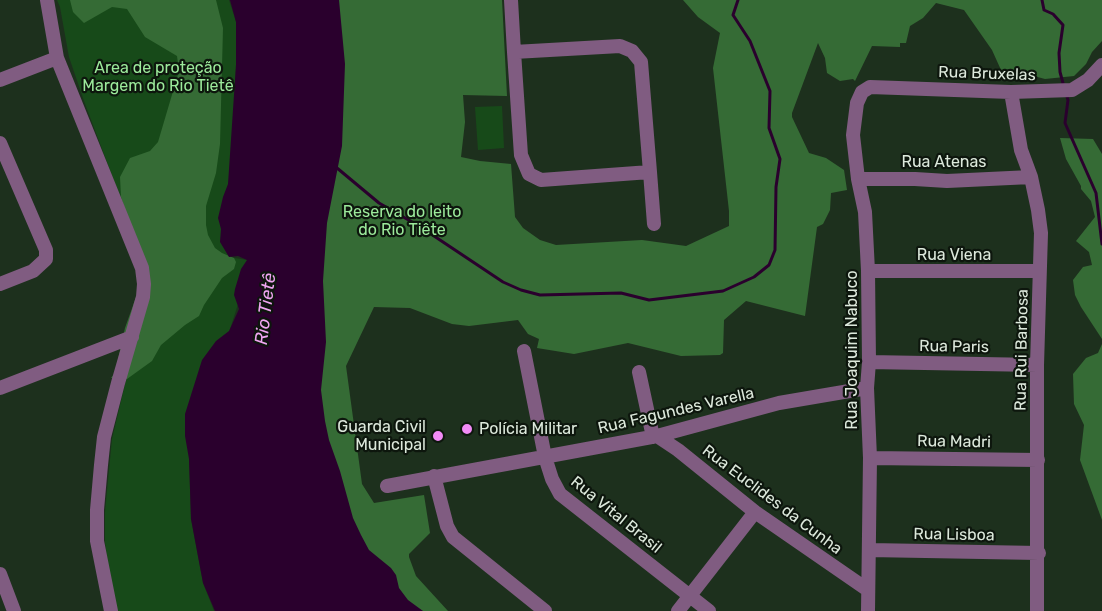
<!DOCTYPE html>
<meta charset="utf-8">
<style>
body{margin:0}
canvas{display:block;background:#1d301d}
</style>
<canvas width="1102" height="611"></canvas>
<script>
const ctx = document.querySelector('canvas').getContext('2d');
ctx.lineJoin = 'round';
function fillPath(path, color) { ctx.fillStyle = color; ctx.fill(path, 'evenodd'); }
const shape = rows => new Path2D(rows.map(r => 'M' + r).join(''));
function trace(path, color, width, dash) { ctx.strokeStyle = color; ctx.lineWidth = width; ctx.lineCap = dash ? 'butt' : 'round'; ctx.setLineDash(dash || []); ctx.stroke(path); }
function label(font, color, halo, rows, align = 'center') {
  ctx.font = font + ' Rubik,sans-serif'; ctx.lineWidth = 4.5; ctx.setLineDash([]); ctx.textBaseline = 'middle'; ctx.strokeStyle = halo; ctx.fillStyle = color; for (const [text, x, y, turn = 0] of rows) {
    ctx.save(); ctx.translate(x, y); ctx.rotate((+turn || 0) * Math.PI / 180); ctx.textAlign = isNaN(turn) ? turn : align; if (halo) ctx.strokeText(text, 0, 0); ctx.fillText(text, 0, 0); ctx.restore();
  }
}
fillPath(shape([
 [57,0,229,0,236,22,236,65,229,257,247,260,238,304,189,459,191,519,203,583,214,611,117,611,109,574,105,542,105,512,112,439,135,342,149,274,84,101,69,57,60,7],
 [502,106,504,148,478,150,475,107]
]), '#174a19');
fillPath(shape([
 [70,0,216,0,223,28,220,144,216,173,206,206,206,225,208,235,215,248,222,253,234,258,236,262,234,269,222,278,204,305,199,316,185,325,161,345,152,361,127,379,111,378,115,373,125,328,141,283,140,255,121,197,120,177,130,158,150,151,158,142,179,71,177,56,145,37,127,9,112,7,84,23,73,12],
 [316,0,502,0,507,96,463,95,465,122,461,157,480,161,511,164,515,217,523,228,540,240,556,245,642,240,686,246,729,226,729,211,713,68,720,33,698,17,683,0,1102,0,1102,41,1092,52,1086,64,1074,76,1045,79,1019,72,1001,70,992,50,964,10,936,3,923,18,910,26,906,43,900,43,900,47,872,46,855,81,853,79,840,81,827,73,825,58,818,43,792,113,792,117,809,153,826,158,844,170,847,190,831,193,830,210,823,224,817,227,805,316,746,301,724,320,723,353,720,355,681,356,628,343,574,354,537,348,539,339,528,334,518,320,469,326,452,324,410,308,374,307,346,366,362,484,374,503,424,495,430,533,409,554,409,557,416,576,448,611,423,611,375,592,291,380],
 [1060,138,1093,139,1102,154,1102,339,1081,307,1075,295,1073,280,1083,267,1092,265,1089,252,1076,241,1095,217,1091,201,1081,189,1081,186,1066,159],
 [1102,344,1102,520,1080,460,1084,425,1074,404,1073,374,1086,358,1098,353]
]), '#356b35');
fillPath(shape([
 [230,0,339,0,345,64,342,146,327,223,323,281,326,342,321,390,325,421,329,440,340,471,353,518,361,535,369,550,391,568,396,575,399,588,408,600,423,611,215,611,203,583,191,519,189,459,185,436,185,414,202,360,216,341,229,331,239,309,234,295,235,289,241,269,247,260,238,256,229,257,220,242,221,229,218,218,223,197,228,184,236,65,236,22]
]), '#2a002d');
trace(shape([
 [1042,0,1044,10,1053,14,1063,25,1059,53,1060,72,1064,87],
 [1066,93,1068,100,1065,123,1096,193,1102,244],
 [337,168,379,203,419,226,503,282,521,290,540,295,621,293,649,300,723,291,754,277,769,265,775,250,776,187,780,159,769,128,770,91,750,41,733,15,738,0]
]), '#2a002d', 3);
trace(shape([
 [47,0,57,58,142,268,144,284,143,297,118,383,104,437,101,465,97,510,97,541,111,611],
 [511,0,514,52,521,155,529,174,541,180,650,172,641,62,632,51,620,46,514,52],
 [0,80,57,58],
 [1011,92,1021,150,1031,177,1038,210,1041,233,1037,365,1037,611],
 [0,143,46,250,46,259,33,271,0,284],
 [650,172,654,224],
 [858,179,915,179,947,181,1031,177],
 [868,271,1039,271],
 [524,351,545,457,552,479,560,494,709,611],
 [869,362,1037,365],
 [639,372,653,437],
 [0,388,132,337],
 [657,436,678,450,755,512,868,590],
 [870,458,1038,460],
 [434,476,447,526,453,537,545,611],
 [387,486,657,436,779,403,867,388],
 [869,550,1039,553],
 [0,574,14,611],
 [678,611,755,512],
 [868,611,870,458,867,388,869,362,868,271,865,212,858,179,853,135,857,103,862,92,870,87,1011,92,1072,90,1088,80,1102,65]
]), '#805c81', 14);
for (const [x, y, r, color] of [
 [467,429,6,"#f18bf5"],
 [438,436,6,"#f18bf5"]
]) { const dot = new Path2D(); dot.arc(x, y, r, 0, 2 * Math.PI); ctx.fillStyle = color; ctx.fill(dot); trace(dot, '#0d160d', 2); }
label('16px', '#9cea9b', '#0d160d', [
 ["Area de proteção",158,68],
 ["Margem do Rio Tietê",158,86],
 ["Reserva do leito",402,212],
 ["do Rio Tiête",402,230]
]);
label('16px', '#dde9dc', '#0d160d', [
 ["Rua Bruxelas",987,74,2],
 ["Rua Atenas",944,162],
 ["Rua Viena",954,255],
 ["Rua Paris",954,347,1],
 ["Rua Joaquim Nabuco",852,350,-90],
 ["Rua Rui Barbosa",1022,350,-89],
 ["Rua Fagundes Varella",676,411,-13],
 ["Rua Madri",954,442,1],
 ["Rua Euclides da Cunha",772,500,37],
 ["Rua Vital Brasil",616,515,39],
 ["Rua Lisboa",954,535,1]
]);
label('16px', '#dde9dc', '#0d160d', [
 ["Guarda Civil",426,427],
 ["Municipal",426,445],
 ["Polícia Militar",479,429,"left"]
], 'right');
label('italic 18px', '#efa5f1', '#0d160d', [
 ["Rio Tietê",266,309,-83]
]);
</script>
